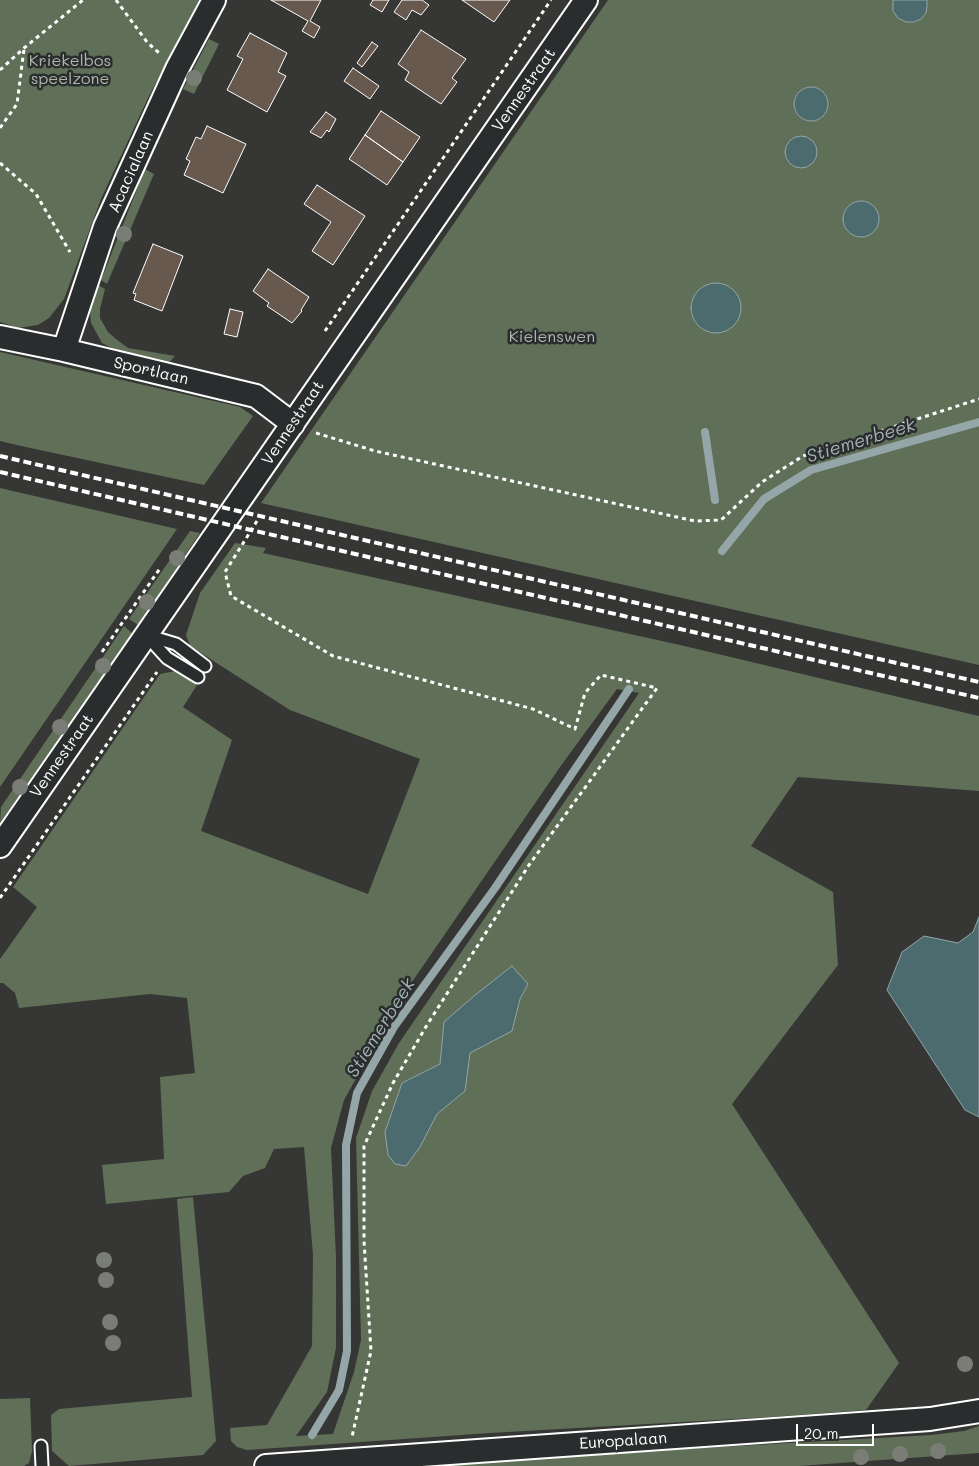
<!DOCTYPE html>
<style>
body{margin:0}
#map{position:relative;width:979px;height:1466px;overflow:hidden;background:#363634;font-family:Mali,sans-serif}
canvas{display:block}
.scale{position:absolute;left:796px;top:1424px;width:78px;height:22px;box-sizing:border-box;border:2px solid #fff;border-top:0;padding-left:6px;font-size:15px;line-height:18px;white-space:nowrap;color:#fff;-webkit-text-stroke:4px #2a2d2e;paint-order:stroke}
</style>
<div id="map">
<canvas width="979" height="1466"></canvas>
<div class="scale">20 m</div>
</div>
<script>
const ctx = document.querySelector('canvas').getContext('2d');
ctx.lineJoin = 'round';
function fillPath(path, color) { ctx.fillStyle = color; ctx.fill(path, 'evenodd'); }
const shape = rows => new Path2D(rows.map(r => 'M' + r).join(''));
function trace(path, color, width, dash) { ctx.strokeStyle = color; ctx.lineWidth = width; ctx.lineCap = dash ? 'butt' : 'round'; ctx.setLineDash(dash || []); ctx.stroke(path); }
function label(font, color, halo, rows, align = 'center') {
  ctx.font = font + ' Mali,sans-serif'; ctx.lineWidth = 5; ctx.setLineDash([]); ctx.textBaseline = 'middle'; ctx.strokeStyle = halo; ctx.fillStyle = color; for (const [text, x, y, turn = 0] of rows) {
    ctx.save(); ctx.translate(x, y); ctx.rotate((+turn || 0) * Math.PI / 180); ctx.textAlign = isNaN(turn) ? turn : align; if (halo) ctx.strokeText(text, 0, 0); ctx.fillText(text, 0, 0); ctx.restore();
  }
}
fillPath(shape([
 [0,0,199,0,148,98,101,199,64,299,49,318,38,325,18,328,0,322],
 [608,0,979,0,979,665,261,503],
 [209,39,219,44,194,94,183,89],
 [145,169,154,174,107,284,101,280],
 [98,285,105,289,100,309,100,318,108,332,116,339,128,348,175,356,167,365,120,352,102,343,91,323,90,311],
 [0,352,240,407,253,416,204,485,21,446,0,441],
 [0,488,177,529,0,787],
 [190,531,200,533,138,625,129,619],
 [235,543,266,548,263,553,680,645,979,716,979,791,798,777,751,846,833,892,838,965,732,1104,899,1363,866,1410,771,1417,490,1433,247,1450,237,1447,231,1441,230,1428,267,1425,312,1346,313,1255,304,1147,274,1149,265,1168,243,1176,229,1192,106,1204,102,1165,164,1159,160,1077,195,1073,187,998,150,994,19,1008,15,993,3,983,0,983,0,959,37,907,13,887,160,674,175,671,197,685,183,707,232,740,201,831,368,894,420,759,290,710,190,646,186,635,200,593],
 [617,689,639,693,399,1043,372,1091,356,1138,361,1340,354,1372,333,1434,296,1436,327,1392,336,1348,336,1258,331,1148,344,1100,403,995,560,767],
 [528,984,520,999,512,1031,469,1053,465,1091,437,1114,385,1132,402,1083,440,1064,444,1022],
 [124,626,132,633,0,823,1,807],
 [193,1197,216,1441,203,1455,69,1466,52,1451,51,1415,59,1409,192,1397,177,1199],
 [30,1398,32,1451,29,1463,24,1466,0,1466,0,1399],
 [979,1426,979,1453,799,1466,386,1466,931,1435,964,1431]
]), '#606f58');
const water = shape([
 [893,0,927,0,927,6,926,13,921,19,914,22,906,22,898,18,893,11,893,0],
 '794 104a17 17 0 1 1 34 0a17 17 0 1 1-34 0Z',
 '785 152a16 16 0 1 1 32 0a16 16 0 1 1-32 0Z',
 '843 219a18 18 0 1 1 36 0a18 18 0 1 1-36 0Z',
 '691 308a25 25 0 1 1 50 0a25 25 0 1 1-50 0Z',
 [979,917,979,1117,965,1110,887,990,902,952,924,936,958,943,973,932,979,917],
 [512,966,528,984,520,999,512,1031,470,1053,465,1091,437,1114,420,1147,406,1166,395,1164,388,1155,385,1132,402,1083,440,1064,444,1022,474,996,512,966]
]);
fillPath(water, '#4c6b6e');
trace(water, '#94a6a8', 1);
trace(shape([
 [705,432,715,500],
 [722,551,764,499,811,470,979,422],
 [312,1435,339,1390,347,1351,346,1145,357,1093,394,1027,495,888,629,689]
]), '#94a6a8', 8);
const building = shape([
 [271,0,321,0,310,21,320,27,314,38,302,31,308,21,271,0],
 [373,0,389,0,382,12,370,5,373,0],
 [402,0,422,0,429,5,421,15,412,10,406,20,394,12,402,0],
 [462,0,510,0,494,22,462,0],
 [421,30,466,59,452,78,457,82,441,104,405,80,409,72,398,64,421,30],
 [250,33,287,53,278,72,286,76,267,112,227,90,243,59,237,56,250,33],
 [372,42,378,46,362,67,357,63,372,42],
 [353,68,379,86,370,99,344,81,353,68],
 [381,111,420,137,403,162,365,135,381,111],
 [326,112,336,119,329,132,327,130,321,138,310,132,326,112],
 [207,126,246,144,223,193,184,175,190,161,186,159,196,137,201,139,207,126],
 [365,135,403,162,387,185,349,159,365,135],
 [317,185,365,216,333,265,312,251,331,222,304,204,317,185],
 [153,244,183,256,162,311,134,300,136,294,133,293,153,244],
 [268,269,309,297,301,310,302,311,292,323,267,306,269,303,253,291,268,269],
 [230,309,243,312,237,337,224,334,230,309]
]);
fillPath(building, '#67594e');
trace(building, '#fff', 1);
const service = shape([
 [146,635,167,658,198,677],
 [146,635,176,644,205,666],
 [41,1446,42,1466]
]);
const minor = shape([
 [0,337,64,350,256,396,293,424],
 [64,350,105,227,177,69,214,0],
 [0,846,586,0],
 [266,1466,930,1419,979,1411]
]);
trace(service, '#fff', 15);
trace(minor, '#fff', 26);
trace(shape([
 [116,0,147,42,159,53],
 [0,70,24,48,83,0],
 [0,128,17,104,24,49],
 [0,163,36,194,70,252],
 [325,331,551,0],
 [316,433,375,451,695,521,721,520,762,482,803,456,979,399],
 [257,521,225,572,231,596,333,656,533,709,575,729,585,693,601,675,657,688,529,865,427,1025,393,1083,364,1146,364,1241,371,1351,352,1437],
 [102,652,161,567],
 [0,898,157,672]
]), '#fff', 3, [4, 4]);
trace(service, '#2a2d2e', 11);
trace(minor, '#2a2d2e', 22);
trace(shape([
 [0,456,979,682],
 [0,472,979,698]
]), '#fff', 4, [8, 4]);
ctx.fillStyle = '#797d76';
for (const [x, y] of [
 [194,78],
 [124,234],
 [177,558],
 [147,602],
 [103,666],
 [60,727],
 [20,787],
 [104,1260],
 [106,1280],
 [110,1322],
 [113,1343],
 [965,1364],
 [938,1451],
 [900,1454],
 [861,1457]
]) { ctx.beginPath(); ctx.arc(x, y, 8, 0, 2 * Math.PI); ctx.fill(); }
label('16px', '#b0b7ac', '#2a2d2e', [
 ["Kriekelbos",70,61],
 ["speelzone",70,79],
 ["Kielenswen",552,337]
]);
label('16px', '#fff', '#2a2d2e', [
 ["Vennestraat",524,90,-55],
 ["Acacialaan",131,172,-66],
 ["Sportlaan",151,371,13],
 ["Vennestraat",293,423,-56],
 ["Vennestraat",62,756,-55],
 ["Europalaan",623,1441,-4]
]);
label('italic 18px', '#a6b5b6', '#2a2d2e', [
 ["Stiemerbeek",861,441,-17],
 ["Stiemerbeek",381,1028,-58]
]);
</script>
